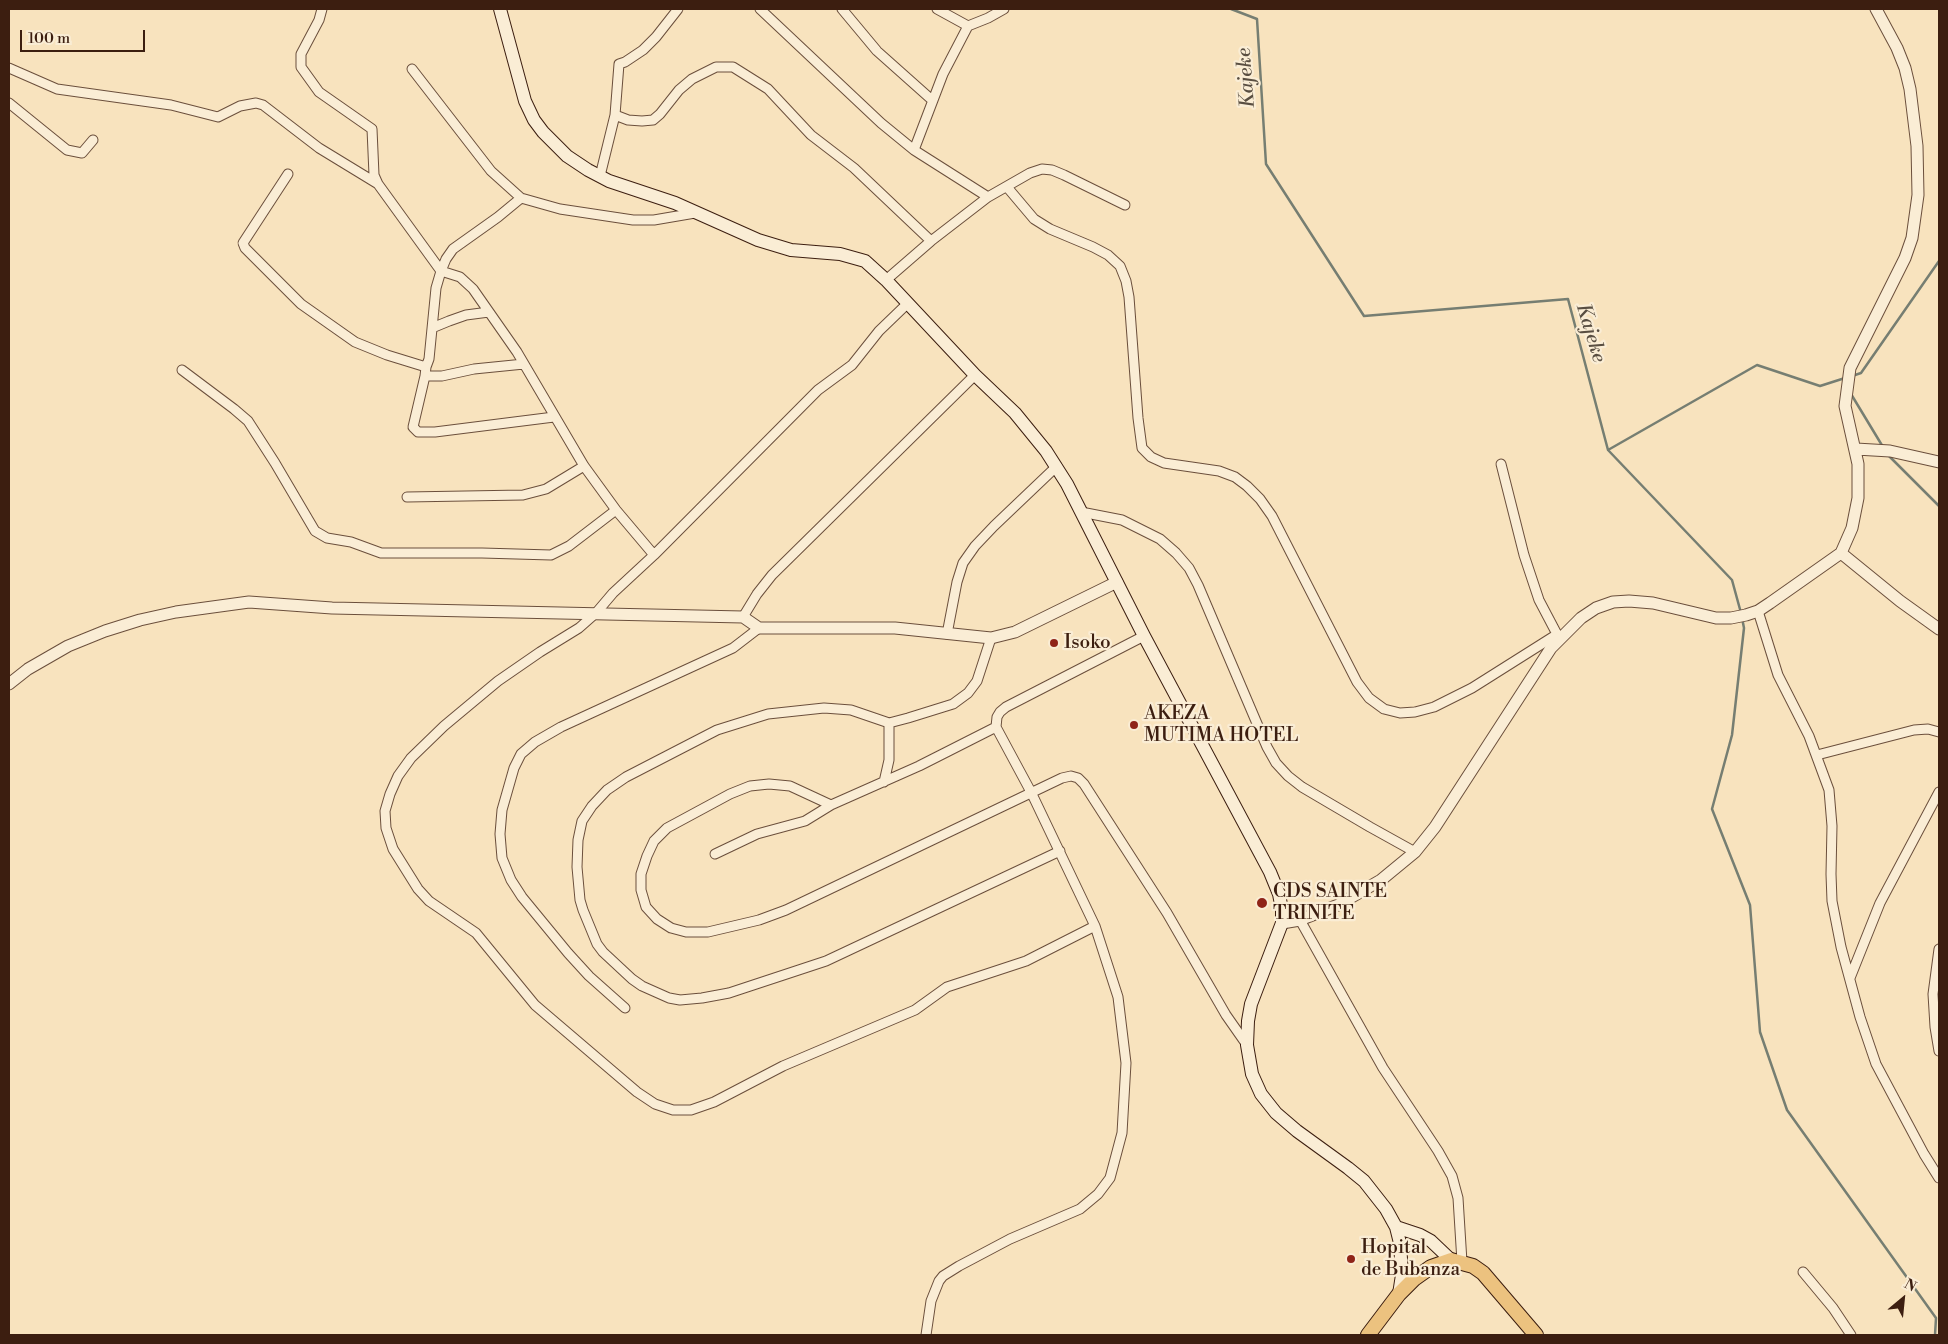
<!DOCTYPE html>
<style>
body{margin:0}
#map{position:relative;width:1948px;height:1344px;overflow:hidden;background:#f8e3be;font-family:"Libre Bodoni",serif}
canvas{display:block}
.frame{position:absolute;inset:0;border:10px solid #3c1e10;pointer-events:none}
.north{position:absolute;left:1878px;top:1274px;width:50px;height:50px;-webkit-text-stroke:4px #faedd5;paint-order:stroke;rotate:28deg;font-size:14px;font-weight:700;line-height:20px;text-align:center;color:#3c1e10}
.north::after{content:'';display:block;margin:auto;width:18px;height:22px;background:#3c1e10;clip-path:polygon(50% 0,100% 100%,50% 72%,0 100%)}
.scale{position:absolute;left:20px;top:30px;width:125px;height:22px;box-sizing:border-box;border:2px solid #3c1e10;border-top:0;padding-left:6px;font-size:15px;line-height:18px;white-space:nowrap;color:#3c1e10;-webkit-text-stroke:4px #faedd5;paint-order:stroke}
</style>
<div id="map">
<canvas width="1948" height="1344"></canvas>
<div class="frame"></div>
<div class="north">N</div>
<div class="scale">100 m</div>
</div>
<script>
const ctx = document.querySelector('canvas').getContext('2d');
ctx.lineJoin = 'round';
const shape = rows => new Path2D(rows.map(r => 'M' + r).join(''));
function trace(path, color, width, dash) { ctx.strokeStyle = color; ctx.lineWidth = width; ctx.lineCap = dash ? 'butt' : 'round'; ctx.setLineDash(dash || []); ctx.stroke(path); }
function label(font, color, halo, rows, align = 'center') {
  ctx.font = font + ' "Libre Bodoni",serif'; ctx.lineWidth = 4.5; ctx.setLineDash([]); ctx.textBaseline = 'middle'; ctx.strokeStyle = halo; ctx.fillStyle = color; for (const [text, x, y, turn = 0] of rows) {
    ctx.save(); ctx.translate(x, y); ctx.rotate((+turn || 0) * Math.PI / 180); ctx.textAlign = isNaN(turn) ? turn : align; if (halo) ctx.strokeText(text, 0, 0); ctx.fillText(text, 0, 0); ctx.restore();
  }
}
trace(shape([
 [1231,9,1257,19,1266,164,1364,316,1568,299,1608,450,1757,365,1820,386,1845,378],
 [1852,376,1861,373,1939,261],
 [1851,394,1883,447],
 [1608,450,1732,580,1741,613],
 [1889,456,1939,506],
 [1742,618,1744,628,1732,735,1712,809,1750,905,1760,1032,1787,1110,1936,1318,1935,1335]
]), '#767e72', 2.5);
const minor = shape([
 [322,9,319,20,301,54,301,67,319,92,372,129,374,175,378,184,441,271,436,288,429,359,426,367],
 [760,9,881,123,914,150,988,197],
 [842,9,877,51,932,100],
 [937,9,968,26],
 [9,68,57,89,171,105,218,117,240,106,256,103,263,105,319,148,378,184],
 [412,69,491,171,521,198,560,209,633,220,654,220,695,213],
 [9,103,67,150,82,153,93,140],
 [615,115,628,120,642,121,653,120,660,114,679,90,692,79,716,67,733,67,768,89,811,135,854,168,931,241],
 [914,150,943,74,968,26,988,18,1004,9],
 [288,174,243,243,245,248,301,304,355,342,387,355,426,367,425,376,442,376,474,369,524,364],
 [600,176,615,115,619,64,625,62,643,50,656,37,678,9],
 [1007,187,1034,219,1050,229,1093,247,1108,255,1120,266,1126,281,1129,297,1138,418,1142,448,1151,457,1164,463,1219,471,1235,477,1247,486,1260,499,1272,516,1357,682,1369,698,1384,709,1400,713,1415,712,1434,707,1472,688,1556,635],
 [521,198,498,217,453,249,446,259,441,271,460,277,473,289,517,352,584,466,616,510,654,555],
 [886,280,931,241,988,197,1030,173,1042,169,1052,170,1064,175,1125,205],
 [907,304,879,331,852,365,818,390,654,555,613,593,596,613,579,628,540,652,498,681,444,726,411,758,398,776,390,794,385,811,386,828,393,849,418,889,429,901,476,933,535,1005,637,1092,655,1104,673,1110,691,1110,714,1102,783,1066,915,1010,947,987,1026,961,1095,926,1031,792,996,727,997,717,1000,712,1006,707,1144,636],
 [432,328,449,321,466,315,489,312],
 [182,370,234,409,248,421,275,463,315,531,327,538,351,542,381,553,482,553,551,555,569,546,616,510],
 [425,376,413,427,418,432,435,432,554,417],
 [1501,464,1524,555,1539,600,1559,638],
 [407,497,523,495,546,489,584,466],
 [1081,512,1122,520,1160,539,1176,553,1189,568,1198,585,1267,747,1276,763,1288,776,1302,787,1370,827,1415,852],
 [1758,611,1778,675,1809,736,1829,790,1832,826,1831,874,1832,901,1841,947,1860,1017,1876,1064,1924,1154,1939,1178],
 [743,617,757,594,772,575,975,375],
 [947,634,957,582,963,563,975,546,994,526,1057,466],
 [991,638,977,681,968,693,953,704,908,718,889,723,851,710,824,708,768,714,717,730,626,777,607,790,592,806,582,821,578,840,577,867,580,900,583,910,597,944,603,952,632,979,642,986,669,998,680,1000,702,998,729,993,826,961,1060,851],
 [1817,755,1914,730,1928,729,1939,732],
 [884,782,889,760,889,723],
 [831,805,919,766,996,727],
 [715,854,757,834,805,821,831,805,790,786,769,784,750,786,730,794,667,828,654,841,647,856,641,874,641,890,646,907,657,919,671,928,686,932,708,932,759,920,786,910,1062,778,1071,776,1078,778,1084,784,1167,913,1226,1015,1247,1045],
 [1300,920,1383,1068,1438,1151,1452,1176,1458,1198,1462,1262],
 [1939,949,1933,994,1935,1027,1939,1051],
 [1850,978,1880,903,1939,792],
 [625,1008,589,976,568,953,522,897,511,880,502,858,500,834,502,810,514,768,521,754,535,742,561,727,733,648,759,628],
 [1803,1272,1833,1308,1851,1335],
 [926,1335,931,1301,939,1281,943,1276,959,1266,1010,1239,1080,1209,1098,1194,1110,1178,1122,1133,1126,1063,1118,997,1095,926]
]);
const tertiary = shape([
 [1856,449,1890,451,1939,462],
 [1841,553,1900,601,1939,629],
 [9,684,28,669,68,646,105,631,140,620,176,612,249,602,332,608,743,617,759,628,895,628,991,638,1015,632,1117,582],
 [1282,923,1300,920,1338,905,1381,880,1415,852,1435,827,1551,648,1581,618,1596,608,1613,602,1629,601,1653,603,1716,618,1731,618,1746,615,1758,611,1770,603,1841,553,1852,528,1858,498,1858,464,1845,406,1850,368,1905,258,1912,238,1918,195,1917,146,1910,89,1905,68,1897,48,1876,9]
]);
const secondary = shape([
 [500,9,525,101,534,120,543,132,567,156,588,170,609,181,675,203,758,240,791,250,840,254,865,261,886,280,975,375,1015,413,1046,451,1067,484,1144,636,1270,872,1279,894,1282,910,1282,923,1251,1004,1248,1021,1247,1045,1252,1074,1261,1094,1276,1113,1297,1131,1348,1168,1364,1181,1386,1209,1396,1227,1400,1243,1402,1275,1399,1294],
 [1396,1227,1420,1235,1431,1241,1451,1260]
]);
const primary = shape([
 [1368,1335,1399,1294,1414,1279,1431,1267,1451,1260,1473,1266,1483,1273,1536,1335]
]);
trace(minor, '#6b4f3c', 11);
trace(tertiary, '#6b4f3c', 13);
trace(secondary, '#3c1e10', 14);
trace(primary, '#3c1e10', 16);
trace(minor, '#faedd5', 9);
trace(tertiary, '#faedd5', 11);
trace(secondary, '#faedd5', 12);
trace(primary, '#ecc27f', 14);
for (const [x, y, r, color] of [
 [1054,643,5,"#8f2418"],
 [1134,725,5,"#8f2418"],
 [1262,903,6,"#8f2418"],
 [1351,1259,5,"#8f2418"]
]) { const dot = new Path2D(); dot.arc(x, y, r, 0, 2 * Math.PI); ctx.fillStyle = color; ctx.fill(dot); trace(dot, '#faedd5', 2); }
label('19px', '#3c1e10', '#faedd5', [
 ["Isoko",1064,643],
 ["AKEZA",1144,714],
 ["MUTIMA HOTEL",1144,736],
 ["CDS SAINTE",1273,892],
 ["TRINITE",1273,914],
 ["Hopital",1361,1248],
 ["de Bubanza",1361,1270]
], 'left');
label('italic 20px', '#594e41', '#faedd5', [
 ["Kajeke",1247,78,-94],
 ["Kajeke",1590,333,73]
]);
</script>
